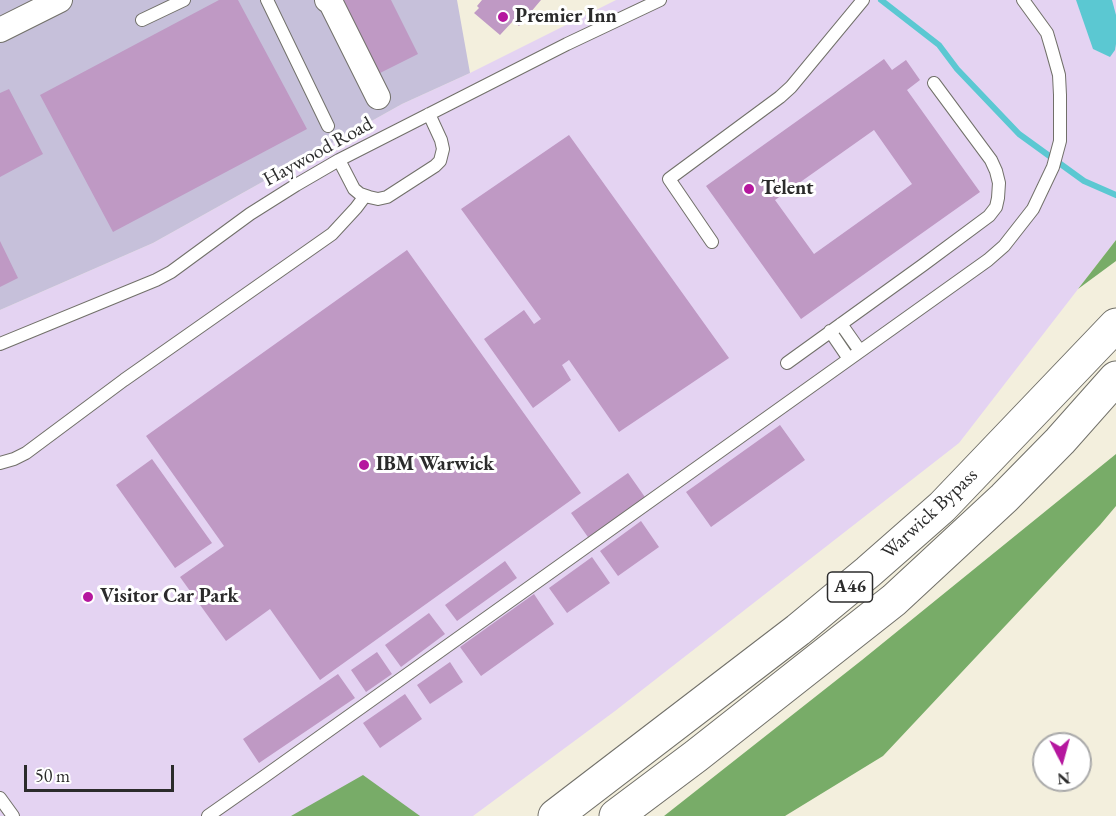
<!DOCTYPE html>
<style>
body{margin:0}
#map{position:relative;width:1116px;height:816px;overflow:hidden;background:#f3efdd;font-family:"EB Garamond",serif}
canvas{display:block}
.north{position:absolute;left:1032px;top:732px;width:60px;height:60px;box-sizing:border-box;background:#fff;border:2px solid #aaa;border-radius:50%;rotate:174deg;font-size:16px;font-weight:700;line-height:24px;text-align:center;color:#2b2b2b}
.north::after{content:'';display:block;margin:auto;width:21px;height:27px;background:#b5179e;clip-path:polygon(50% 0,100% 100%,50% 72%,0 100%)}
.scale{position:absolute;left:24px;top:765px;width:150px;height:27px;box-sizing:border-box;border:3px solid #2b2b2b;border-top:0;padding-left:8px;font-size:18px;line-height:21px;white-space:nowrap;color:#2b2b2b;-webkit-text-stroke:4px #fff;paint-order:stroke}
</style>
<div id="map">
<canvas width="1116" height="816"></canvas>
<div class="north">N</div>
<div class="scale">50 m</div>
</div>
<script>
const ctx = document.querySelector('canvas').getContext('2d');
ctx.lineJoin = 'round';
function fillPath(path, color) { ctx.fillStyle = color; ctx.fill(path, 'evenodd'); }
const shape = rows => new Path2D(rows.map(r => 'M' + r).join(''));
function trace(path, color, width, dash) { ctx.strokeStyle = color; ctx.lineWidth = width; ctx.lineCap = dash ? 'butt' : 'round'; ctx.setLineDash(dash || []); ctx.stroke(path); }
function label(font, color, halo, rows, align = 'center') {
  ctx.font = font + ' "EB Garamond",serif'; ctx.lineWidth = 6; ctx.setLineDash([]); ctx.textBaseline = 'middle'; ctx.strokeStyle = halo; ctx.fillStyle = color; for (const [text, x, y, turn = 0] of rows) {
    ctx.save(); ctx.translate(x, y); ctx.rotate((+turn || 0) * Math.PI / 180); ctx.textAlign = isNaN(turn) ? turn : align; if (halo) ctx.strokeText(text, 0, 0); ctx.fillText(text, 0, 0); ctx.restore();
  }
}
fillPath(shape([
 [616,0,1116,0,1116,240,959,443,615,711,473,816,0,816,0,310,153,243,402,104,470,73]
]), '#e4d3f2');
fillPath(shape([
 [0,0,457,0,470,73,402,104,153,243,0,310]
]), '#c6c0da');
fillPath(shape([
 [1116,240,1116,261,1078,289],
 [1116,454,1116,506,1100,525,883,756,785,816,664,816,862,660],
 [363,775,420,816,291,816]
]), '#78ac68');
fillPath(shape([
 [1076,0,1112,0,1116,15,1116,44,1115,50,1110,57,1093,49]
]), '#5bc8d2');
trace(shape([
 [881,0,939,45,957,69,1019,134,1084,181,1116,195]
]), '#5bc8d2', 6);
fillPath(shape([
 [219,0,238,0,307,129,113,232,40,95],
 [342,0,391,0,418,54,378,74],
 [482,0,541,0,519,26,513,21,500,35,474,13,479,8,477,6],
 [884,59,892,70,906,60,920,80,907,90,980,192,801,319,706,186],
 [874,130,912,184,814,254,775,200],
 [9,89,43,154,0,177,0,93],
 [569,135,729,358,619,432,569,360,562,365,571,380,533,408,484,339,524,310,534,324,541,319,461,209],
 [0,241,18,278,0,287],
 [407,250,581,493,320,680,270,609,226,641,180,577,224,546,146,436],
 [780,425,805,460,711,527,686,492],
 [152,459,212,543,175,568,116,485],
 [628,473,647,500,590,540,571,513],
 [641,521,659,547,618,576,600,551],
 [592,557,610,583,567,613,549,588],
 [505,561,517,578,457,621,445,605],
 [534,594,554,624,481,676,460,647],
 [429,613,445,634,401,667,385,645],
 [377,652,392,674,366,692,351,670],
 [450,662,463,682,430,704,417,685],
 [338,674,355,698,259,763,243,739],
 [405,694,422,719,380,748,363,723]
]), '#bf99c4');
const service = shape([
 [267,0,328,126],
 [142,20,184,0],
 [339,160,354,189,360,194,369,197,378,199,387,197,435,166,440,161,443,149,441,140,429,114],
 [712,242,669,179,780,97,791,87,863,0],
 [841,324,860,351],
 [830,331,849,359],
 [0,344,156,280,171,272,250,214,296,185,339,160,567,44,660,0],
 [787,363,923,265,989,216,996,207,998,198,999,183,996,171,991,160,934,83],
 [0,463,14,459,26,453,124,380,332,234,356,208,365,196],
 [0,798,13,816],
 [208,816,265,776,988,260,1004,246,1033,209,1053,167,1060,141,1060,95,1059,75,1052,50,1047,33,1023,0]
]);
const minor = shape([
 [327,0,331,3,378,97],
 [0,30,60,0]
]);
const trunk = shape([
 [555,816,798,630,868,572,942,507,1116,325],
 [616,816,696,756,894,600,1004,498,1060,441,1116,378]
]);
trace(service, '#717069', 14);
trace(minor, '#717069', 26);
trace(trunk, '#717069', 35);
trace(service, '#fff', 12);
trace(minor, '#fff', 24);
trace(trunk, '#fff', 33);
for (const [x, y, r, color] of [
 [503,17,6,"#b5179e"],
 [749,189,6,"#b5179e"],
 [364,465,6,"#b5179e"],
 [88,597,6,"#b5179e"]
]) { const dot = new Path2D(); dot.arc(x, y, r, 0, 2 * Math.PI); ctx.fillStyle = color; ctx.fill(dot); trace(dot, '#fff', 2); }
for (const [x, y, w] of [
 [850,587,45]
]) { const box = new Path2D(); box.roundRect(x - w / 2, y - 15, w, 30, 4.5); ctx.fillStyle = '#fff'; ctx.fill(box); trace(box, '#2b2b2b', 1.5); }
label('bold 18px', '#2b2b2b', null, [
 ["A46",850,587]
]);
label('bold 20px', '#2b2b2b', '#fff', [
 ["Premier Inn",515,17],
 ["Telent",761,189],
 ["IBM Warwick",376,465],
 ["Visitor Car Park",100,597]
], 'left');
label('20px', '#2b2b2b', '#fff', [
 ["Haywood Road",318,152,-29],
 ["Warwick Bypass",930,514,-43]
]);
</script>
